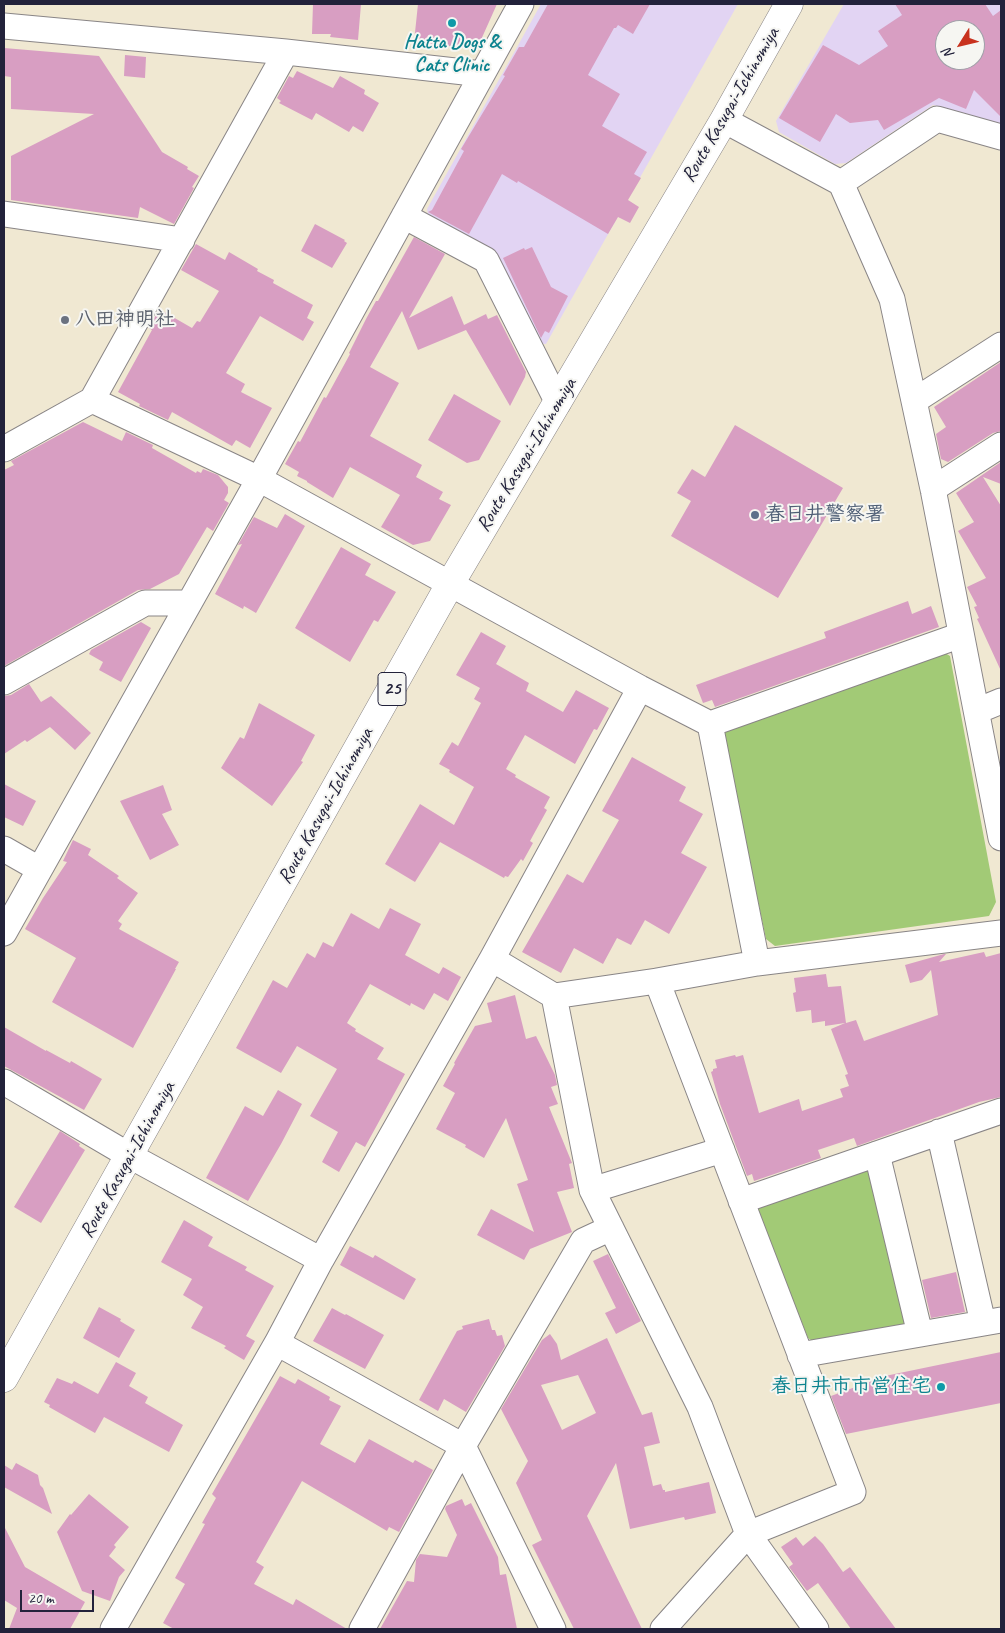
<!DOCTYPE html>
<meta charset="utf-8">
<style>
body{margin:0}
#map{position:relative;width:1005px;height:1633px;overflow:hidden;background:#f0e8d2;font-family:Caveat,sans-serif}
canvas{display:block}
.frame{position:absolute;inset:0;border:5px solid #22223b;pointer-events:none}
.north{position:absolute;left:935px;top:20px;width:50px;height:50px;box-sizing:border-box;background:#f6f6f2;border:1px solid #a1a1a9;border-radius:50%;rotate:234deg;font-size:14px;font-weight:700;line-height:20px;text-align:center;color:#22223b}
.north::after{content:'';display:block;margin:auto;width:18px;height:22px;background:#c8321e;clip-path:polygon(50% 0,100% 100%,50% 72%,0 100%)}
.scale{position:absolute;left:20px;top:1590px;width:74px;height:22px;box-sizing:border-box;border:2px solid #22223b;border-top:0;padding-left:6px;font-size:15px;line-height:18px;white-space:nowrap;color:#22223b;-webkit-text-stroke:4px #f6f6f2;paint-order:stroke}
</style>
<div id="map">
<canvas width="1005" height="1633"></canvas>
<div class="frame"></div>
<div class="north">N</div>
<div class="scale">20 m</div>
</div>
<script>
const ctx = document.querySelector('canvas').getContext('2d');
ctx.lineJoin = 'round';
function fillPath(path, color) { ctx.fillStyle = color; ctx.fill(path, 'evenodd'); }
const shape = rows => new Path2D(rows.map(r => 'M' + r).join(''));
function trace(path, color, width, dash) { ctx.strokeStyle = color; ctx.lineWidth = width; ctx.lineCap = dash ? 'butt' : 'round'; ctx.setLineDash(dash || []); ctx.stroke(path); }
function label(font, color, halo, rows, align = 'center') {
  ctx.font = font + ' Caveat,"Klee One",sans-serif'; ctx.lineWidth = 4; ctx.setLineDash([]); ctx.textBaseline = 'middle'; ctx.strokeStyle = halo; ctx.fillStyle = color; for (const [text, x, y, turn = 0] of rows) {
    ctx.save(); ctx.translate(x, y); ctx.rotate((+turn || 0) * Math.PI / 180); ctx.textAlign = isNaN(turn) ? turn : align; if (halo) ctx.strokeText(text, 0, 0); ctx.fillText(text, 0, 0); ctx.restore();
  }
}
fillPath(shape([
 [541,4,738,4,546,344,534,343,491,254,429,220,427,209],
 [844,4,1001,4,1001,124,933,105,846,163,835,164,779,132,776,121],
 [945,30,975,30,975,60,945,60]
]), '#e2d4f3');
fillPath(shape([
 [940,650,950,656,996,902,989,916,775,946,766,939,723,736,729,726],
 [868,1168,907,1324,817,1344,808,1338,757,1209,764,1200]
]), '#a2ca76');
fillPath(shape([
 [313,4,361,4,358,40,330,37,331,34,312,34],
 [418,4,497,4,480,42,466,48,414,42],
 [548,4,650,4,633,34,618,25,616,28,614,28,588,75,620,94,602,126,647,152,634,174,641,178,628,200,639,207,630,223,618,217,608,234,518,181,517,183,502,174,469,234,428,212,432,210,464,151,461,149,505,76,503,75,519,47,524,47],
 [895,4,985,4,993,16,1001,10,1001,117,974,90,966,109,939,98,884,130,878,120,850,123,836,114,820,142,779,118,823,45,859,65,888,46,878,31,902,15],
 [945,30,975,30,975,60,945,60],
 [4,48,99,56,162,152,188,167,187,169,199,176,192,187,194,188,174,224,140,207,138,218,11,200,11,156,94,114,11,109,11,77,4,76],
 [125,55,146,57,145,78,124,76],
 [297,71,333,88,340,76,365,90,364,94,379,103,363,132,353,126,349,132,316,113,312,120,279,103,281,101,277,98,289,76,293,78],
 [315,224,345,240,344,241,347,243,332,268,301,251],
 [414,237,445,254,409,318,452,296,464,325,486,314,488,319,497,315,526,372,525,377,510,406,466,330,418,350,402,311,370,367,399,383,370,436,422,465,416,477,443,492,439,499,451,505,430,541,413,545,381,527,400,495,350,467,333,498,307,482,307,481,297,476,299,472,285,464,298,441,300,442,324,397,326,398,350,354,349,353,366,319,376,301,378,301],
 [196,244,225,260,229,252,258,269,257,271,274,280,273,283,313,305,307,318,314,322,303,341,260,316,226,373,245,384,241,392,272,408,250,448,236,440,232,446,172,412,168,420,139,406,140,404,118,392,152,330,149,328,159,309,192,328,197,321,200,322,219,291,181,270],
 [532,247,551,287,568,296,549,333,545,331,541,338,503,258,524,248,525,250],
 [1001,362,1001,431,993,433,948,462,941,459,936,434,946,427,934,407],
 [454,394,501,421,479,460,467,463,428,440],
 [83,422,122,441,126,432,153,445,152,448,196,473,197,471,201,473,203,469,218,475,228,487,228,493,224,500,229,503,213,531,207,527,179,574,150,589,138,590,4,666,4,470,14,465,11,461],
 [735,425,843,488,778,598,671,536,691,501,677,493,692,469,705,477],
 [1001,462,1001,484,983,477,1001,506,1001,671,979,623,977,619,979,618,974,607,977,606,967,587,986,578,958,531,974,522,956,493],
 [285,514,305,526,256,613,244,606,243,609,215,594,242,544,238,545,254,517,277,528],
 [341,547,371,564,365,575,396,592,378,622,374,620,350,662,295,628],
 [908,601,912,614,931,606,939,627,715,707,712,700,703,703,696,685,826,638,824,632],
 [141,622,151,628,121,682,99,670,103,662,89,654,91,650],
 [481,632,506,646,496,664,529,683,526,691,563,712,576,690,609,708,597,730,594,729,575,764,525,735,506,769,516,775,515,777,550,797,544,808,547,810,530,841,533,843,523,861,521,859,508,877,505,876,504,878,440,842,415,882,385,864,420,804,454,825,474,787,449,772,450,770,439,764,452,742,458,746,481,703,474,699,480,688,456,675],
 [29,684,41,702,51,696,91,733,75,750,50,727,27,742,25,740,4,754,4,696,11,695],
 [259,703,315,735,301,761,303,762,272,806,221,768,240,737,244,739],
 [632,757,686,787,679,801,703,814,681,853,707,867,669,934,645,920,631,945,617,938,603,964,574,948,561,973,522,952,567,874,583,883,619,820,602,811],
 [4,784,36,801,23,826,4,817],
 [163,785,172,810,162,814,179,845,150,860,120,801],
 [73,840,91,849,88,855,119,876,117,878,138,893,118,921,122,924,119,929,179,962,175,969,176,969,133,1048,52,1002,76,958,25,929,43,898,67,862,63,861],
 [390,908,421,924,405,955,439,974,443,967,461,977,448,1001,434,993,424,1010,411,1003,410,1006,370,984,347,1023,356,1029,355,1031,384,1048,377,1059,405,1074,365,1147,356,1142,339,1172,322,1162,338,1132,310,1116,337,1069,297,1046,281,1073,236,1048,273,980,287,988,307,953,315,958,323,942,333,947,351,913,379,929],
 [984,952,986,957,1001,953,1001,1097,979,1102,857,1146,854,1138,818,1150,821,1158,754,1181,752,1174,747,1176,720,1104,711,1072,713,1071,713,1069,717,1068,715,1060,735,1055,736,1057,743,1055,759,1113,799,1099,802,1111,843,1097,840,1089,849,1086,845,1075,848,1074,831,1029,845,1023,825,1026,825,1021,812,1023,811,1010,796,1012,793,993,796,992,794,978,826,974,828,987,841,986,846,1023,856,1020,864,1041,938,1015,931,970,922,980,910,983,905,965,944,954,946,954,939,962],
 [515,995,526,1039,536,1036,555,1075,557,1085,551,1087,558,1104,549,1107,572,1163,569,1164,574,1188,557,1192,572,1232,530,1249,524,1260,477,1235,491,1209,534,1232,517,1184,528,1180,506,1118,484,1158,465,1147,466,1145,436,1129,455,1093,443,1086,455,1064,454,1063,475,1026,492,1022,487,1003],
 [4,1027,46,1051,46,1050,70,1063,71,1061,102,1079,84,1110,4,1066],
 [278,1090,302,1104,281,1144,248,1201,206,1178,245,1106,263,1116],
 [60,1131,80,1144,79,1146,85,1150,41,1223,14,1207],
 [184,1220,213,1237,208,1246,247,1267,245,1270,274,1286,246,1336,255,1341,244,1360,224,1348,226,1346,191,1328,203,1307,183,1295,192,1279,161,1262],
 [350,1246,373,1258,375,1255,416,1279,404,1300,340,1265],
 [608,1254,641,1321,616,1334,605,1313,616,1308,593,1261],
 [956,1272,965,1312,931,1318,922,1280],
 [99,1307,121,1319,120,1321,135,1330,119,1358,83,1338],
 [332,1308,345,1315,346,1314,384,1335,365,1369,313,1341],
 [489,1319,492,1330,495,1330,497,1336,502,1335,505,1346,466,1412,444,1399,438,1411,419,1400,457,1331,463,1329,462,1326],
 [550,1334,557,1344,561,1360,607,1338,642,1415,652,1412,660,1443,644,1447,653,1486,661,1484,663,1490,665,1490,665,1492,709,1482,716,1513,685,1520,684,1517,630,1529,616,1463,587,1516,642,1629,574,1629,532,1545,542,1540,516,1483,528,1461,501,1409,542,1340],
 [578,1375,596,1413,562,1430,541,1385],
 [1001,1352,1001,1403,846,1434,831,1396,885,1376],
 [116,1362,136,1373,129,1386,148,1397,145,1403,183,1425,169,1452,104,1417,95,1433,49,1407,50,1405,44,1402,57,1378,72,1384,74,1381,98,1394],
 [280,1376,295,1384,298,1379,330,1397,329,1400,341,1406,320,1444,355,1463,369,1439,413,1463,415,1460,433,1470,399,1532,389,1527,387,1531,302,1481,256,1562,264,1567,254,1584,293,1605,296,1599,347,1629,174,1629,163,1623,185,1584,175,1578,205,1524,202,1523,216,1498,212,1494],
 [16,1463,38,1475,40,1485,43,1488,52,1514,4,1487,4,1465,12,1470],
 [89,1494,129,1527,114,1545,116,1547,109,1556,125,1570,119,1577,110,1601,82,1591,57,1532,70,1514,71,1515],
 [462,1499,465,1506,471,1503,498,1557,500,1575,506,1574,517,1629,380,1629,407,1581,414,1582,416,1560,420,1554,447,1557,457,1535,445,1509,446,1506],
 [4,1526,25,1567,85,1602,70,1629,9,1629,17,1608,4,1600],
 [815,1536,823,1544,843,1572,850,1567,896,1629,851,1629,818,1583,807,1591,789,1567,793,1564,781,1547,796,1537,803,1546]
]), '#d89ec2');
const street = shape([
 [4,26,286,52,482,74],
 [724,120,841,183,892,299,933,489,1001,838],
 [841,183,937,119,1001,137],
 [4,214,182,240],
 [404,216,486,260,558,403],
 [92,400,259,479,640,688,710,724,757,963],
 [914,401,1001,345],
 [4,449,92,400,286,52],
 [933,489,1001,445],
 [4,682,145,603,189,603],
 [977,711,1001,701],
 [710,724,961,635],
 [4,849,39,869],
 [4,933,259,479,521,4],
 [492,959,554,996,657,981,757,963,1001,933],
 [657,981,853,1492,748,1534,663,1629],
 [554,996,592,1190,700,1407,748,1534,816,1629],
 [4,1082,130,1156,321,1260],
 [939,1132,983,1323],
 [877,1154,920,1334],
 [592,1190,722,1150],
 [741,1201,1001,1111],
 [277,1343,463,1446,553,1629],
 [800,1355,1001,1320],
 [113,1629,277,1343,321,1260,492,959,640,688],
 [362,1629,463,1446,583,1241,611,1228]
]);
const primary = shape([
 [4,1378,450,584,724,120,789,4]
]);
trace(street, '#898586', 27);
trace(primary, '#898586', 29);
trace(street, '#fff', 25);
trace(primary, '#fff', 28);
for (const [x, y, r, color] of [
 [452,23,5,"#0f9aa8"],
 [65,320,5,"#6b7280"],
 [755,515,5,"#5c6f8a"],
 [941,1387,5,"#0f9aa8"]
]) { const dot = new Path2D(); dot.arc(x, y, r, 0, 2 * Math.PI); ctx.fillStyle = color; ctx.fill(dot); trace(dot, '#f6f6f2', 2); }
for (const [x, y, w] of [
 [392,689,28]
]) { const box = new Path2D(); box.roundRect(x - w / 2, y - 16.5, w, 33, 4); ctx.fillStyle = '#f6f6f2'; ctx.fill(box); trace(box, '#22223b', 1); }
label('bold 19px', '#22223b', null, [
 ["25",392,689]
]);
label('bold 20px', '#0d838f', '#f6f6f2', [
 ["Hatta Dogs &",452,43],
 ["Cats Clinic",452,66],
 ["春日井市市営住宅",931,1387,"right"]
]);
label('20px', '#22223b', '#f6f6f2', [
 ["Route Kasugai-Ichinomiya",731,105,-60],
 ["Route Kasugai-Ichinomiya",527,455,-59],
 ["Route Kasugai-Ichinomiya",326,806,-61],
 ["Route Kasugai-Ichinomiya",128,1160,-61]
]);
label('bold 20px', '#5b616d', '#f6f6f2', [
 ["八田神明社",75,320]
], 'left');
label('bold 20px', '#4e5e75', '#f6f6f2', [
 ["春日井警察署",765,515]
], 'left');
</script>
